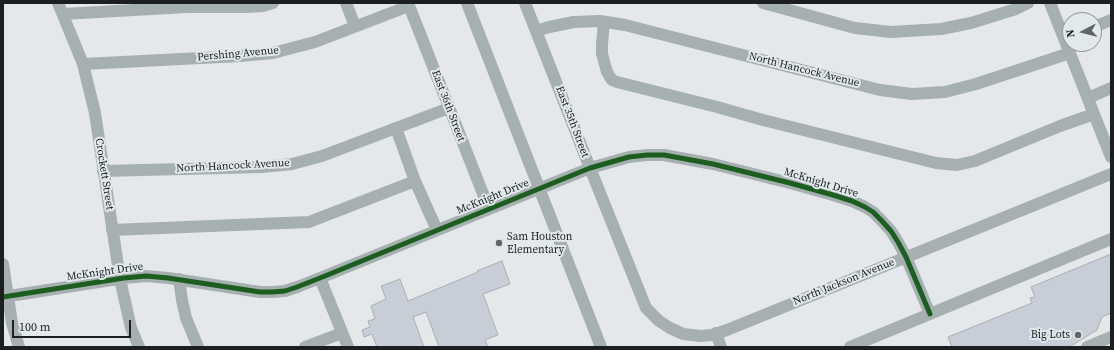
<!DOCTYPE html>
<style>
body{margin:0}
#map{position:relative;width:1114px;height:350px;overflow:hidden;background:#e5e8ea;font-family:"Source Serif 4",serif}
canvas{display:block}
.frame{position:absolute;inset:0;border:4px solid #1c1f20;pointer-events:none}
.north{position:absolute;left:1062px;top:12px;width:40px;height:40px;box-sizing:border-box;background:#e2e9ed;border:1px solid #93989b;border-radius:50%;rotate:263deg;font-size:11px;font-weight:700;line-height:16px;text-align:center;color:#1c1f20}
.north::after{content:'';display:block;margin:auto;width:14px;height:18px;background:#626567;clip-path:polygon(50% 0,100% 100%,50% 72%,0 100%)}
.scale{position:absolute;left:12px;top:320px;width:119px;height:18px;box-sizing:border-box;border:2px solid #1c1f20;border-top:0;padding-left:5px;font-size:12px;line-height:14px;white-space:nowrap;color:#1c1f20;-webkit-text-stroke:3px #e2e9ed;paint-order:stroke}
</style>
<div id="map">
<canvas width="1114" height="350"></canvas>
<div class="frame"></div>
<div class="north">N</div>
<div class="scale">100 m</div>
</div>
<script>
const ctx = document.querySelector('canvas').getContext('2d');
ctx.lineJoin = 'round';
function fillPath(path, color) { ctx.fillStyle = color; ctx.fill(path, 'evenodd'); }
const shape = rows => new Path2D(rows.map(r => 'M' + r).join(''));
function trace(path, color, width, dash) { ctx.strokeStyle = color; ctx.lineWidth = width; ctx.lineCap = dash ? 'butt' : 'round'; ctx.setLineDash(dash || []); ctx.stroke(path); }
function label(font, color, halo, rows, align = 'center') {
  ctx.font = font + ' "Source Serif 4",serif'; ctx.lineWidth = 4; ctx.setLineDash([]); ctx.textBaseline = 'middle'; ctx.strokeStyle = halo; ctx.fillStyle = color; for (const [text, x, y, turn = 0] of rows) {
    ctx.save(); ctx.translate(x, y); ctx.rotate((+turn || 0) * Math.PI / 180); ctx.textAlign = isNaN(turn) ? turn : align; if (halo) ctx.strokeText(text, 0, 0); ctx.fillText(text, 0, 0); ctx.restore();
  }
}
const building = shape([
 [1111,254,1111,313,1102,317,1097,330,1069,347,952,347,948,337,1032,303,1030,298,1035,297,1031,287,1111,254],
 [502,261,510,284,483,294,498,335,485,340,488,347,439,347,426,312,413,317,424,347,377,347,372,334,364,337,362,330,370,327,368,321,375,319,371,306,386,299,381,286,400,279,408,301,478,272,477,271,502,261]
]);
fillPath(building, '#c7ced8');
trace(building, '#abaeb0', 1);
trace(shape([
 [58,3,83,64,95,113,120,279,131,328,139,347],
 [346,3,355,26],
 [408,3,489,209],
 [467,3,601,347],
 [525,3,590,168,646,308,659,321,670,328,683,334,701,336,712,335,727,330,1111,174],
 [763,3,855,28,891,32,941,29,971,23,1016,9,1028,3],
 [1050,3,1111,157],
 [63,14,187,7,246,7,263,6,273,3],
 [604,22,602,44,602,54,607,72,610,77,612,80,617,82,717,107,763,120,936,163,957,165,975,161,1060,126,1094,114],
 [1094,27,1111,20],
 [536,31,549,27,574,22,600,21,625,25,880,90,912,94,945,92,976,84,1070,53],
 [83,64,240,56,273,53,315,42,409,6],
 [1088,98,1111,88],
 [396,128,415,181,437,230],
 [103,171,262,167,292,164,322,156,449,108],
 [112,230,309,222,415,181],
 [3,264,12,323,19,347],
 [320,278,348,347],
 [179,279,182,300,186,318,198,347],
 [3,297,124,278,146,276,168,278,260,292,272,292,285,291,297,287,320,278,590,168,629,157,647,155,664,155,713,164,790,183,833,195,852,201,865,207,873,212,881,220,891,231,898,242,906,257,930,314],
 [716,333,721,347],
 [305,347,342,333],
 [850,347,1111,239],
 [1087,347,1111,337]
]), '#a7b0b1', 12);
trace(shape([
 [3,297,124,278,146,276,168,278,260,292,272,292,285,291,297,287,320,278,590,168,629,157,647,155,664,155,713,164,790,183,833,195,852,201,865,207,873,212,881,220,891,231,898,242,906,257,930,314]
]), '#1b5e20', 5);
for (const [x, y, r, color] of [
 [499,243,4,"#626567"],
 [1078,335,4,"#626567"]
]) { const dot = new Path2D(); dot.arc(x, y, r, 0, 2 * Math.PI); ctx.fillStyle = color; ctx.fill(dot); trace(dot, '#e2e9ed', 1.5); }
label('11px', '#1c1f20', '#e2e9ed', [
 ["Pershing Avenue",238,54,-5],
 ["North Hancock Avenue",804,70,14],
 ["East 36th Street",448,106,69],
 ["East 35th Street",572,122,69],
 ["North Hancock Avenue",233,166,-3],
 ["Crockett Street",104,174,81],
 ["McKnight Drive",821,183,17],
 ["McKnight Drive",493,197,-22],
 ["McKnight Drive",105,272,-8],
 ["North Jackson Avenue",844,282,-22]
]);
label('11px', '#1c1f20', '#e2e9ed', [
 ["Sam Houston",507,237],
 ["Elementary",507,250],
 ["Big Lots",1070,335,"right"]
], 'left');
</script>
